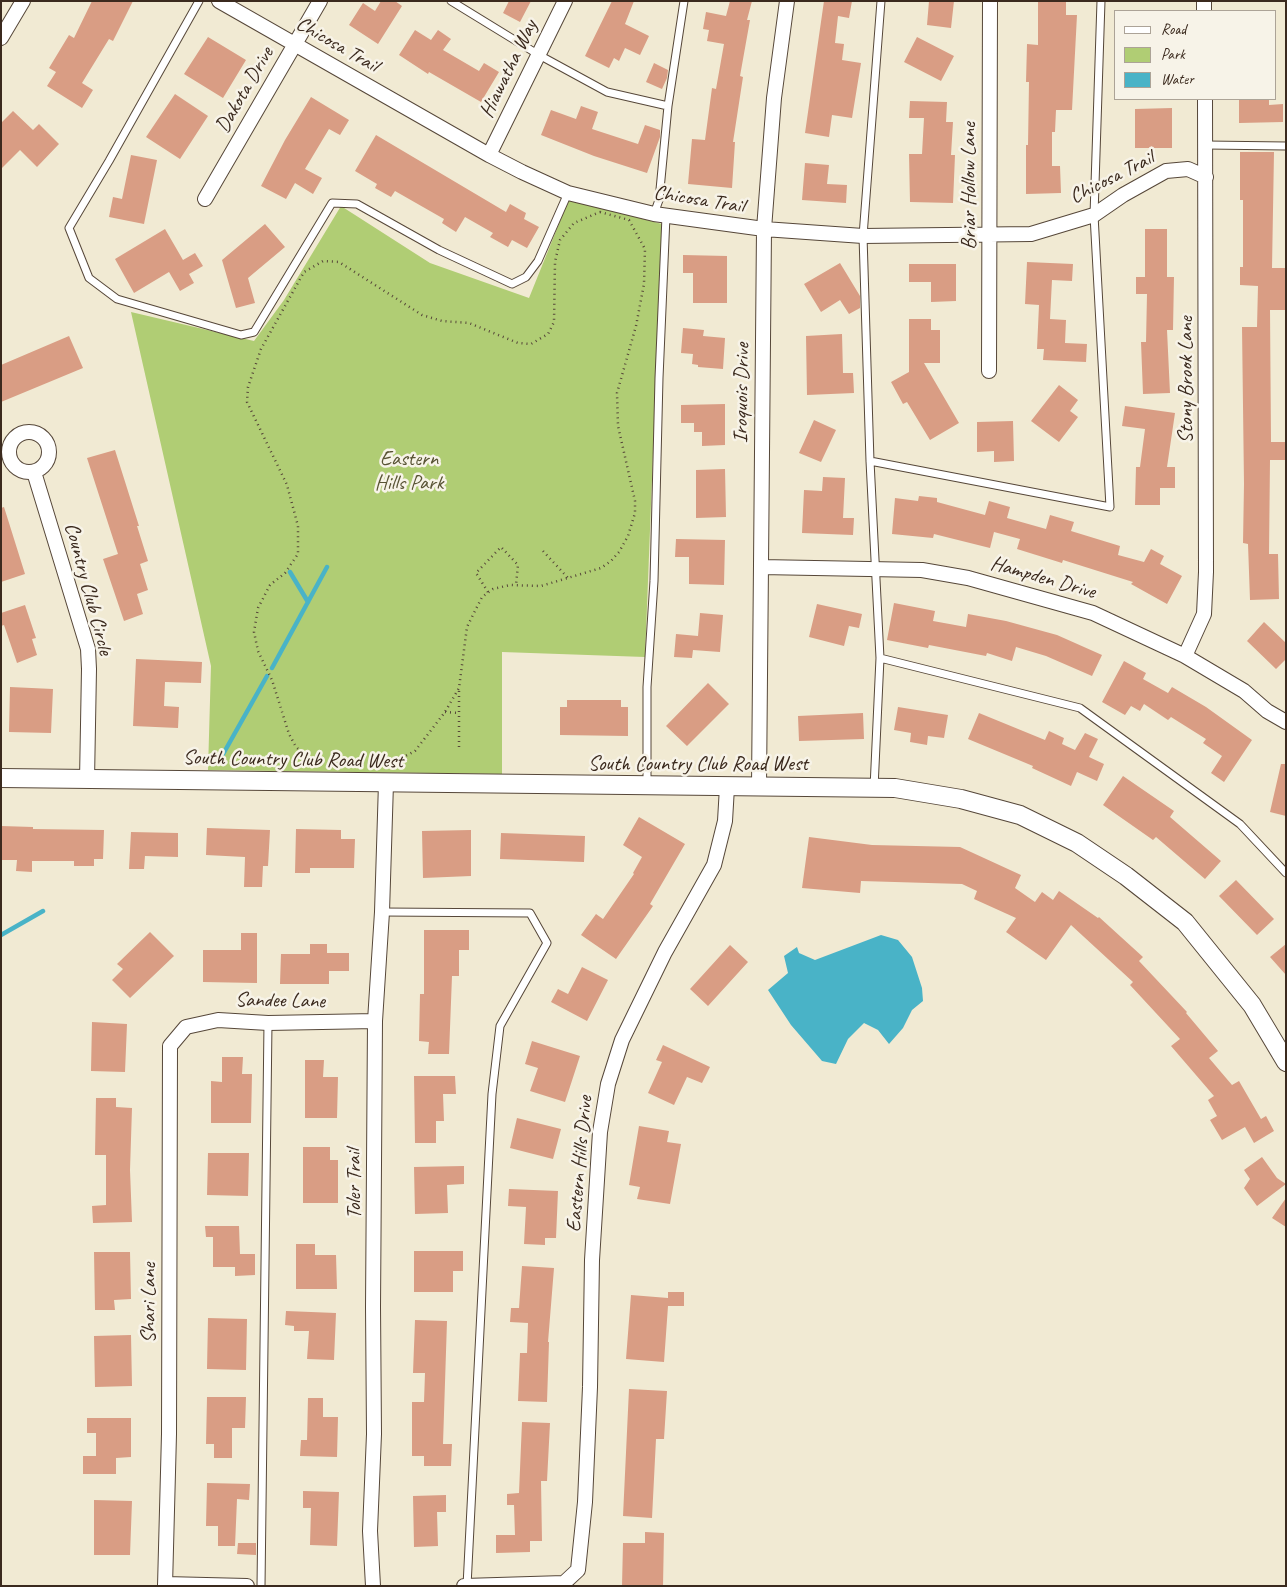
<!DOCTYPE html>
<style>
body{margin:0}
#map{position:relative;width:1287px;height:1587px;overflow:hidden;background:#f1ead3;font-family:Caveat,sans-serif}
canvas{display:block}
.frame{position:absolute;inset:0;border:2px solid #3b2a1e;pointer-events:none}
.legend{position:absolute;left:1114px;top:10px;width:162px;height:90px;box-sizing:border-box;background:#f7f3e8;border:1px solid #aca397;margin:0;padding:6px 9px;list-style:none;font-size:15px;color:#3b2a1e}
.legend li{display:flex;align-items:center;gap:10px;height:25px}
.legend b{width:25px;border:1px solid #aca397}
</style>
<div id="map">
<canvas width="1287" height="1587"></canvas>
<div class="frame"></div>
<ul class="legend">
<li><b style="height:6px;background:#fff"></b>Road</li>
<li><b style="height:14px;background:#b0cd74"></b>Park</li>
<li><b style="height:14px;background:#49b3c7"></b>Water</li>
</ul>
</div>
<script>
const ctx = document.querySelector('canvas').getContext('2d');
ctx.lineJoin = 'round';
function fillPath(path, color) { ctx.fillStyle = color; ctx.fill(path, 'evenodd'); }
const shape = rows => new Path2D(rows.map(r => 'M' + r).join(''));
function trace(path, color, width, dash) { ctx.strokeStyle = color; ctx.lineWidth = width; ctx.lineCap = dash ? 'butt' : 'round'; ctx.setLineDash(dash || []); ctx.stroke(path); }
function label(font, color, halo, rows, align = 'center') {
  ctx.font = font + ' Caveat,sans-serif'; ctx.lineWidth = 5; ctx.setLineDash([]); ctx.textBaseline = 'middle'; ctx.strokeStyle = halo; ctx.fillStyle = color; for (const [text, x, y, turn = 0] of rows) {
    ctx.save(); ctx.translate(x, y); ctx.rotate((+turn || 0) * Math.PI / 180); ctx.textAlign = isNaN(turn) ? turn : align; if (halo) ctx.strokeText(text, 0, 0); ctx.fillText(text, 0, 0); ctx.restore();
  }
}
fillPath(shape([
 [569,199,662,224,645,657,502,652,502,774,208,770,211,666,131,312,254,341,284,300,341,206,430,263,529,298]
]), '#b0cd74');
fillPath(shape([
 [881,935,898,940,912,957,922,988,923,1001,912,1010,903,1028,889,1044,878,1030,864,1023,848,1039,836,1064,822,1061,791,1025,768,990,788,973,784,956,797,947,799,953,815,960]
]), '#49b3c7');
trace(shape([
 [290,572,308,602],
 [272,668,327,567],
 [222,756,267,676],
 [1,935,43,911]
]), '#49b3c7', 4.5);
fillPath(shape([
 [92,1,133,1,113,41,109,39,82,83,93,90,82,108,47,86,56,72,49,68,69,35,74,38],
 [381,1,395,1,402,6,378,44,349,25,363,3,375,11],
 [509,1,531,1,520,22,503,13],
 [612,1,634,1,625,24,649,36,640,55,625,48,619,61,614,58,609,68,585,56],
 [730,1,752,1,747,20,750,20,740,76,743,77,733,142,735,142,732,188,688,184,692,139,705,140,712,88,716,89,724,44,707,41,709,30,703,29,706,12,726,16],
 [824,1,852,1,849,18,838,16,835,43,844,44,842,60,861,63,852,118,832,115,829,137,805,133],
 [929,1,954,1,951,28,927,25],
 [1038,1,1066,1,1066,15,1077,15,1072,110,1056,110,1055,132,1052,132,1052,166,1060,166,1061,193,1026,194,1026,145,1028,145,1029,82,1026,82,1027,44,1038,45],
 [415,30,431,40,438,30,451,39,443,50,479,71,484,63,499,72,481,102,429,72,428,74,399,55],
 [208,37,246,60,223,98,184,74],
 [917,37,954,56,941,81,904,62],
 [654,63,668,70,667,78,662,89,646,82],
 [175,94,208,116,180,159,146,137],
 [311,97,349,120,340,135,329,129,305,169,322,178,313,194,295,183,286,199,261,186,285,140],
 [1239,99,1269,99,1269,105,1283,104,1283,122,1239,123],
 [910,101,947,102,946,122,953,122,951,155,955,155,953,203,910,202,909,154,922,154,924,118,909,118],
 [581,106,598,112,592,129,638,144,645,125,660,130,660,137,647,173,594,156,541,135,551,110,576,119],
 [1172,108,1172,148,1135,148,1135,109],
 [13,111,33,130,39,124,59,144,37,167,20,150,1,169,1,123],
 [376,135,506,212,510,204,526,213,524,219,539,227,527,248,512,240,508,247,490,237,493,233,465,217,456,232,442,223,444,219,395,191,391,197,375,188,377,184,355,171],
 [1240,152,1274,152,1272,268,1286,268,1286,310,1270,310,1271,442,1286,442,1286,460,1270,460,1269,554,1278,554,1279,599,1250,600,1248,544,1243,543,1244,484,1242,327,1257,327,1258,286,1240,285,1240,267,1243,267,1243,200,1240,200],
 [131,155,157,160,144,224,109,217,113,197,122,199],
 [805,163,829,165,827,184,847,185,846,203,802,200],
 [265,224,285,247,248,278,255,303,236,308,222,260],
 [165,229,183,260,195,253,203,266,189,274,194,283,180,291,169,272,134,293,115,259],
 [1145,229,1167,229,1167,277,1174,277,1173,330,1167,330,1170,393,1143,394,1141,342,1146,342,1147,294,1136,294,1136,277,1145,277],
 [683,255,727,256,727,303,693,303,693,273,683,273],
 [1027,262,1073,264,1072,281,1052,280,1050,319,1066,320,1065,343,1087,344,1086,362,1043,360,1044,349,1037,349,1039,305,1025,304],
 [840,263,860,296,860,308,849,314,840,300,821,312,804,284],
 [909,264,956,264,956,301,931,302,931,282,909,282],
 [909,319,931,319,931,330,940,330,940,363,924,363,959,423,930,440,907,402,903,404,891,382,909,372],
 [683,328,704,330,703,336,725,338,723,369,698,367,698,365,692,364,693,354,681,353],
 [842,334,843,373,853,373,854,393,807,395,806,336],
 [69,336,83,368,1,402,1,365],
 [1059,385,1078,400,1070,411,1078,417,1059,442,1031,421],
 [725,404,725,445,702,446,702,432,694,432,694,423,681,423,681,405],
 [1125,406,1175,413,1167,467,1175,467,1175,488,1160,488,1160,505,1135,505,1136,467,1140,467,1145,429,1122,426],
 [814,420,836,430,821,462,799,453],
 [1013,421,1014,461,994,462,994,451,977,452,977,422],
 [115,450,139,526,137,526,148,561,140,564,148,590,137,594,143,614,124,621,103,559,118,554,87,458],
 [725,469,726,517,696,518,696,470],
 [823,477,845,478,843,518,854,518,853,535,802,533,804,490,822,491],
 [919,496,937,498,937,502,985,515,989,501,1010,507,1007,518,1046,529,1050,515,1074,522,1071,531,1120,546,1118,555,1144,562,1151,549,1164,556,1160,564,1182,576,1167,604,1131,584,1133,582,1063,560,1062,563,1017,549,1020,539,994,532,990,548,934,534,933,538,892,534,895,498,918,501],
 [4,507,25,574,1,582,1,508],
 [676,539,725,540,724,585,689,584,689,557,675,557],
 [894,603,935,611,933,621,966,627,968,614,1006,621,1057,635,1102,655,1092,676,1046,656,1016,647,1012,661,987,653,986,656,929,645,928,648,887,640],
 [817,604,862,614,859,628,849,626,844,646,809,637],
 [25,605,36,638,32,639,37,655,17,663,4,625,1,626,1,613],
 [700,613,723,615,720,652,693,650,692,658,674,657,676,634,698,636],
 [1264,622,1286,643,1286,659,1276,669,1247,641],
 [136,659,202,662,201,683,165,682,164,706,179,707,178,728,133,726],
 [1124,661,1146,673,1143,679,1168,693,1172,687,1206,707,1252,740,1224,782,1211,773,1222,756,1203,743,1206,739,1171,717,1168,720,1144,704,1140,711,1131,706,1125,715,1102,702],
 [708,683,729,704,687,746,666,726],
 [10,687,53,689,51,733,9,732],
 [567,700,621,700,621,707,628,707,628,736,560,735,560,707,567,707],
 [898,707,948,715,944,738,928,736,927,745,910,742,911,733,894,730],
 [863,713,864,739,799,741,798,716],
 [979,713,1045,740,1049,731,1064,738,1062,744,1075,750,1085,733,1098,739,1089,757,1104,764,1097,781,1077,772,1071,786,1032,768,1033,766,968,739],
 [1281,764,1286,764,1286,816,1270,812],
 [1123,776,1174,811,1170,817,1221,861,1205,879,1156,837,1153,840,1103,805],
 [639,817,685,844,650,904,653,906,616,959,581,935,596,914,603,919,634,874,633,873,642,857,623,845],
 [1,826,33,827,33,829,104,830,103,859,94,859,94,866,74,866,74,861,32,861,32,872,16,871,17,860,1,860],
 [207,828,270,830,268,866,263,866,262,887,244,887,245,857,206,855],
 [296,829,341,830,341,839,355,839,354,868,310,868,310,873,295,873],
 [471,830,471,876,423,878,422,831],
 [131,832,178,833,178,857,145,856,144,869,129,869],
 [501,833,585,836,584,862,500,859],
 [809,837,872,845,960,847,1021,875,1015,888,1035,902,1042,892,1053,900,1059,891,1098,918,1099,917,1143,957,1139,961,1187,1012,1186,1013,1218,1051,1209,1058,1232,1085,1239,1081,1261,1119,1266,1116,1274,1131,1254,1143,1245,1127,1222,1140,1210,1120,1217,1116,1208,1100,1214,1096,1171,1046,1180,1039,1130,985,1133,982,1071,925,1046,960,1006,932,1016,918,974,899,977,891,962,884,861,881,860,893,802,888],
 [1236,880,1274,919,1257,935,1219,896],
 [424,930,469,930,469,950,459,950,459,976,452,976,449,1054,428,1054,429,1042,419,1041,420,994,424,994],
 [150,932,174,956,130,998,112,980,123,969,117,964],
 [241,933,257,933,257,983,203,982,203,950,241,950],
 [310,944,327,944,327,953,349,953,349,971,329,971,329,984,280,984,281,954,310,954],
 [1286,944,1286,975,1270,957],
 [730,945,748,962,708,1006,690,989],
 [582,967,608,980,587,1021,551,1002,558,989,568,994],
 [92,1022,127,1024,125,1072,91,1071],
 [532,1041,580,1056,565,1102,530,1091,538,1068,525,1064],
 [663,1045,710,1067,702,1083,687,1077,674,1105,648,1093,662,1062,656,1060],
 [222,1057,243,1057,242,1074,252,1074,251,1123,211,1123,211,1081,222,1082],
 [305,1060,324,1060,323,1077,338,1077,337,1118,305,1118],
 [414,1076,455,1076,456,1094,443,1094,444,1121,436,1121,436,1143,415,1143],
 [96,1098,116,1098,116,1107,132,1108,130,1170,132,1222,93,1223,92,1206,106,1205,106,1155,95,1155],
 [517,1118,561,1129,553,1159,510,1148],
 [639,1126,669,1131,667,1142,681,1144,670,1204,637,1199,640,1187,629,1185],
 [303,1147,330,1147,330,1160,338,1160,338,1203,303,1203],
 [208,1153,249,1153,248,1196,207,1195],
 [1262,1157,1277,1178,1286,1184,1257,1206,1244,1188,1250,1179,1244,1170],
 [464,1166,464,1184,447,1185,448,1213,415,1214,414,1167],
 [509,1189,558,1191,556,1238,545,1238,545,1245,524,1244,526,1207,508,1206],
 [1286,1198,1286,1227,1272,1218],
 [205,1226,239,1226,240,1254,255,1254,255,1275,235,1276,235,1267,213,1267,213,1237,206,1237],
 [296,1244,315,1244,315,1255,336,1255,337,1289,296,1289],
 [414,1251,463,1251,463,1271,453,1271,453,1292,414,1292],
 [94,1252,130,1252,131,1299,114,1300,115,1310,95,1310],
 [522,1266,554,1268,548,1342,549,1342,547,1402,518,1401,520,1353,527,1353,528,1323,510,1322,511,1308,519,1308],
 [668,1292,684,1292,684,1306,668,1306,664,1362,626,1359,631,1295,668,1298],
 [286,1311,336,1313,334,1360,307,1359,309,1331,294,1331,294,1326,285,1325],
 [208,1318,247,1319,246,1370,207,1369],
 [415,1320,447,1321,443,1444,452,1444,451,1466,424,1466,424,1456,412,1456,412,1402,424,1402,425,1373,413,1373],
 [131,1335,132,1386,95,1387,94,1336],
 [629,1389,667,1391,664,1439,656,1439,652,1518,623,1516],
 [207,1397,246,1397,245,1428,232,1428,232,1458,214,1458,214,1444,206,1444],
 [308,1398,323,1398,323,1417,338,1417,337,1457,300,1456,301,1440,307,1440],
 [87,1418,131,1418,131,1457,116,1458,116,1474,83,1474,83,1456,96,1456,96,1433,87,1433],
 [522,1422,550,1423,547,1481,541,1481,542,1541,530,1541,530,1552,496,1553,496,1535,515,1535,514,1505,507,1505,507,1494,519,1493],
 [207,1483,250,1484,249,1500,237,1499,235,1546,218,1546,218,1526,206,1526],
 [303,1491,339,1492,337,1546,310,1545,311,1508,303,1508],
 [446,1495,446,1512,437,1512,438,1546,414,1547,413,1496],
 [94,1500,132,1501,130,1555,94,1555],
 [645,1532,664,1533,663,1586,622,1586,623,1543,645,1543],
 [238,1543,256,1543,256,1555,237,1554]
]), '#d99d84');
const service = shape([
 [199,1,109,161,69,228,89,278,117,299,241,335,254,332,332,203,357,204,439,250,512,284,526,277,538,261,568,193],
 [451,1,539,55,607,92,668,106],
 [1206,145,1286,146],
 [654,214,659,200,668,106,684,1],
 [870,461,1110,507,1094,215,1101,1],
 [880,658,1080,708,1240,824,1286,873],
 [647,786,647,687,654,581,659,378,666,216],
 [874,788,880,658,870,461,863,236,881,1],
 [382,912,530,913,547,943,500,1026,492,1094,467,1586],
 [261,1586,268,1023]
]);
const minor = shape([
 [219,1,489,155,522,172,568,193,654,214,764,229,863,236,1031,234,1094,215,1123,195,1166,171,1188,169,1206,177],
 [1204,2,1204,11],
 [1,38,23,1],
 [489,155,565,1],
 [205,199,320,1],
 [989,371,990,1],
 '9 452a20 20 0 1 1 40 0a20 20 0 1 1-40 0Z',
 [34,472,88,649,89,669,87,780],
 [761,567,922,570,968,578,1093,613,1185,656,1244,691,1267,711,1286,722],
 [1185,656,1204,614,1206,572,1205,99],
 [759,787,764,229,774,98,787,1],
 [165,1584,247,1586],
 [165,1586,169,1434,170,1046,186,1027,218,1020,268,1023,375,1021],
 [373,1586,370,1531,374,1434,373,1307,375,1021,382,912,386,783],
 [464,1586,564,1583,578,1570,585,1502,590,1387,592,1260,600,1132,608,1084,622,1040,665,952,714,865,725,821,727,787]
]);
const tertiary = shape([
 [1,778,895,788,961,799,1020,815,1077,843,1126,876,1185,922,1252,1005,1286,1062]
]);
trace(service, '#564739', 9);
trace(minor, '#564739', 16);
trace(tertiary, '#564739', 20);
trace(shape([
 [600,212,629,220,645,249,644,284,636,326,617,393,618,426,635,501,635,513,628,536,619,552,611,561,601,568,541,586,510,585,493,589,482,597,467,627,459,688,445,712,415,751,392,763,323,762,310,759,296,747,289,734,272,680,258,651,254,632,258,608,270,585,285,573,298,554,298,526,287,485,247,402,248,387,261,349,304,272,323,261,339,262,422,315,442,321,469,323,518,343,531,344,548,334,554,322,555,262,560,240,574,223,600,212],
 [543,551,569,579],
 [488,592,476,573,501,547,518,565,516,585],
 [445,712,460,713],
 [459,747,459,690]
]), '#564739', 2.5, [1, 4]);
trace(service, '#fff', 7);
trace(minor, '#fff', 14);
trace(tertiary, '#fff', 18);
label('21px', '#3b2a1e', '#f7f3e8', [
 ["Chicosa Trail",337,45,30],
 ["Hiawatha Way",509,69,-64],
 ["Dakota Drive",245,90,-60],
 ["Chicosa Trail",1112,178,-27],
 ["Briar Hollow Lane",969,186,-90],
 ["Chicosa Trail",699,200,9],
 ["Stony Brook Lane",1186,380,-90],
 ["Iroquois Drive",742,393,-89],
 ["Hampden Drive",1043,578,16],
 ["Country Club Circle",88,589,75],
 ["South Country Club Road West",293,760,1],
 ["South Country Club Road West",698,764],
 ["Sandee Lane",280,1001,1],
 ["Eastern Hills Drive",580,1164,-85],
 ["Toler Trail",354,1184,-90],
 ["Shari Lane",149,1303,-90]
]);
label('21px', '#585334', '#f7f3e8', [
 ["Eastern",409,459],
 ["Hills Park",409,483]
]);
</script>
